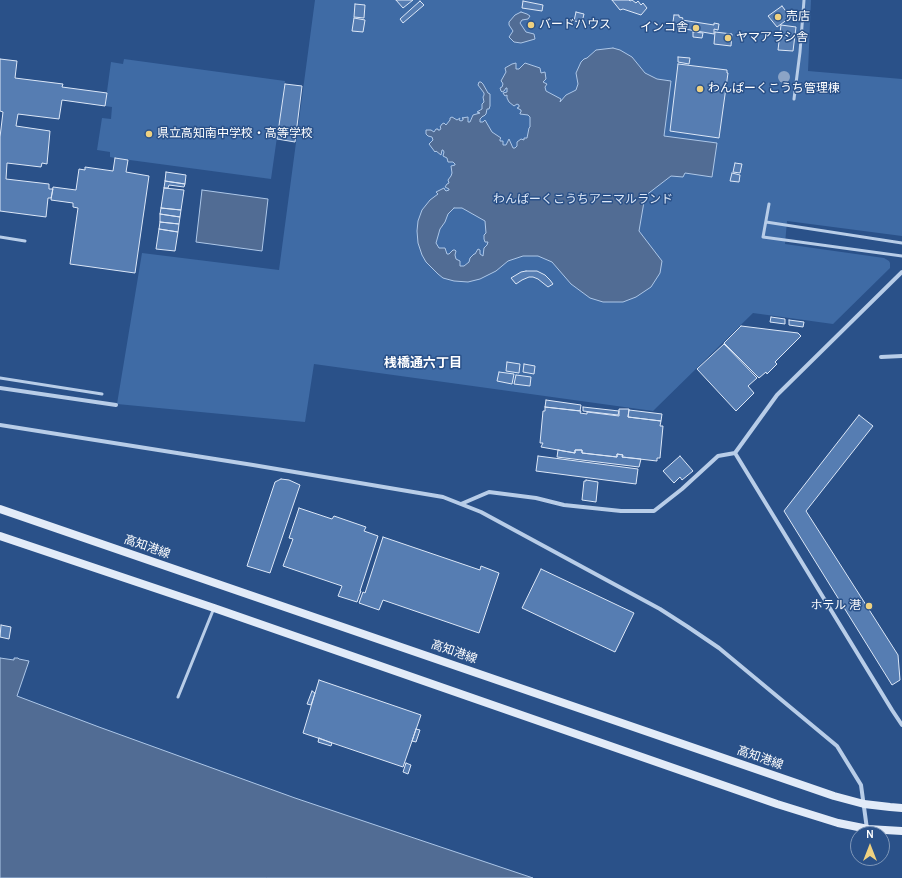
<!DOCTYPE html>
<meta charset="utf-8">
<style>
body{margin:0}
#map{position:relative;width:902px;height:878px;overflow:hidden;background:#2a5189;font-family:Karla,sans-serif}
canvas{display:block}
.north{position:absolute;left:850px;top:826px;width:40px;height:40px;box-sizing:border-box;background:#2a5189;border:1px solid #7f97b8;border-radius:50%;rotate:0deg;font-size:11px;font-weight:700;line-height:16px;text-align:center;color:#fff}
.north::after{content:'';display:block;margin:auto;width:14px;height:18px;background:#efd180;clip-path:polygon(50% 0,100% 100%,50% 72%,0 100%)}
</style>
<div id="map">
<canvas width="902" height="878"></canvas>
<div class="north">N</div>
</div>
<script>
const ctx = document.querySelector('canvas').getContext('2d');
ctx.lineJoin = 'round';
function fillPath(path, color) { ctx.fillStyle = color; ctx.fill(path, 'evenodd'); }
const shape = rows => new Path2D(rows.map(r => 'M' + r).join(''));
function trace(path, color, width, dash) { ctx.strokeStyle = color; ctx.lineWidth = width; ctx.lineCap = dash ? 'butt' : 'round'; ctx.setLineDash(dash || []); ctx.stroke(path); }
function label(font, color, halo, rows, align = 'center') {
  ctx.font = font + ' Karla,"Noto Sans JP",sans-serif'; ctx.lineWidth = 3; ctx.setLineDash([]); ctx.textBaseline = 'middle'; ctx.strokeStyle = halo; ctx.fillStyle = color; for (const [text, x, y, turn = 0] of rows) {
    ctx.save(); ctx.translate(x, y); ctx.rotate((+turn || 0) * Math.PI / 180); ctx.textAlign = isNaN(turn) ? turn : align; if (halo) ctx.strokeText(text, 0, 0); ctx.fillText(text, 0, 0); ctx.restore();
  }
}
fillPath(shape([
 [315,0,811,0,808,71,902,79,902,236,787,221,785,244,884,258,889,261,890,263,890,268,833,324,753,313,653,411,314,364,305,422,117,404,142,253,279,270],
 [124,59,285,81,271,179,115,158,110,157,110,152,97,150,102,118,111,119,112,107,105,106,111,62,123,64]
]), '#3f6ba5');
const water = shape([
 [521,12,527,14,530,16,528,19,522,20,520,23,526,32,534,34,535,39,521,43,514,42,509,37,513,31,509,25,509,22,515,15,521,12],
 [613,48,620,50,632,57,645,73,657,79,671,81,664,136,717,143,712,177,685,173,683,177,671,176,645,196,639,231,662,261,660,273,651,287,636,297,623,302,603,302,590,298,571,284,552,262,538,256,523,256,508,261,496,271,480,279,468,282,454,281,443,278,438,274,426,262,422,255,418,243,417,231,418,221,422,210,430,200,438,194,436,192,444,188,445,190,446,191,449,190,449,189,445,187,447,184,449,183,448,180,451,176,452,173,451,166,455,165,455,164,453,162,448,162,447,158,443,156,444,152,443,150,442,150,441,155,436,151,435,152,429,144,433,140,432,137,428,136,426,134,426,130,431,130,434,132,436,129,438,129,438,130,440,130,441,128,440,127,442,124,444,123,446,125,450,120,450,118,452,117,457,120,460,118,459,120,461,121,463,120,463,118,462,118,468,117,468,122,470,122,473,115,480,113,477,112,482,109,482,104,484,102,483,97,484,95,484,93,478,85,479,82,481,82,483,84,488,93,490,94,490,106,489,109,487,109,486,114,484,116,483,116,480,119,480,122,483,122,485,120,492,132,501,138,500,139,500,141,503,141,503,145,506,145,509,139,513,148,515,148,517,146,517,142,521,139,524,140,524,138,527,138,529,128,530,127,530,117,528,115,520,114,520,113,521,112,521,110,517,108,519,107,519,105,517,104,514,106,509,102,507,98,507,95,505,96,503,93,507,92,507,88,506,88,504,91,502,92,501,91,500,88,502,87,503,84,502,82,501,81,506,72,505,68,512,64,516,63,516,69,519,69,525,63,540,68,541,73,545,72,546,79,543,82,547,84,545,87,546,91,561,99,560,102,566,95,576,90,578,84,576,73,581,62,584,59,587,58,596,50,613,48],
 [454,208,462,208,485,221,486,233,484,235,484,239,485,242,488,242,487,245,484,248,483,256,480,254,480,250,478,249,475,254,474,254,470,258,469,262,464,266,460,266,460,261,456,259,455,255,456,251,455,250,453,250,449,254,447,254,445,248,439,248,436,243,440,229,445,222,448,214,454,208],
 [202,190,268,199,262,251,196,242,202,190],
 [0,658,14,660,14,658,18,658,19,659,29,661,17,696,99,727,295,798,533,878,0,878,0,658]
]);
fillPath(water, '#516c94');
trace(water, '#adc7e8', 1);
const building = shape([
 [396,0,413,0,403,8,396,0],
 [612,0,629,0,630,1,632,0,636,3,638,1,641,5,643,3,647,8,641,15,623,9,620,10,612,0],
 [420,1,424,5,403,23,400,19,420,1],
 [523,1,543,5,542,11,522,8,523,1],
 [355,4,365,5,364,18,354,17,355,4],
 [782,6,788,14,786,15,788,19,777,27,768,16,782,6],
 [576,12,584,14,582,22,574,21,576,12],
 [674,15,679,15,679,17,683,18,682,20,714,25,714,23,719,24,718,30,714,29,714,34,679,28,673,22,674,15],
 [354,18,365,20,363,32,352,31,354,18],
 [781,25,796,27,793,51,778,50,781,25],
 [693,32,703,33,702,38,693,37,693,32],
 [715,32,732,34,731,46,714,44,715,32],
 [678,57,690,58,689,64,678,62,678,57],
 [0,59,17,61,15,78,63,84,62,87,107,93,105,106,62,100,59,119,18,114,16,126,50,131,47,164,42,163,41,167,7,163,6,179,49,184,49,189,53,189,51,198,48,198,46,217,0,211,0,137,3,112,0,111,0,59],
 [678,64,727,70,727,73,728,73,719,138,670,131,678,64],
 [812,83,823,84,823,90,812,89,812,83],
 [285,84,302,86,295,142,277,139,285,84],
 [115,158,128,160,126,172,149,176,135,273,70,264,78,208,73,207,73,203,51,200,53,187,76,190,79,169,85,170,85,167,113,171,115,158],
 [735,163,742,164,740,173,733,172,735,163],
 [166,172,186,175,185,184,165,181,166,172],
 [732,173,740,175,739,182,730,181,732,173],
 [165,181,185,184,184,187,169,185,168,188,164,188,165,181],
 [164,188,184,190,181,210,161,208,164,188],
 [161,208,181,210,180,217,160,214,161,208],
 [160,214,180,217,179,224,160,222,160,214],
 [160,222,179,224,178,232,159,229,160,222],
 [159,229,178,232,175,251,156,249,159,229],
 [526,271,537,271,545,275,550,280,553,284,548,287,538,279,533,277,529,277,522,280,516,284,511,278,521,272,526,271],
 [771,317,785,319,785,324,770,322,771,317],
 [789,320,804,322,803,327,789,325,789,320],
 [741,326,798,333,801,336,775,362,777,364,767,374,766,372,759,378,724,343,741,326],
 [724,344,757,378,748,386,754,393,736,411,697,369,724,344],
 [507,362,520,364,519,373,506,371,507,362],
 [524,364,535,366,534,374,523,372,524,364],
 [499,372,514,374,512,384,497,381,499,372],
 [516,375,531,377,530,386,514,384,516,375],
 [546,400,581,405,580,411,545,407,546,400],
 [545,407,581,411,580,413,587,414,587,412,619,416,619,409,629,409,628,417,661,421,660,426,663,426,660,458,657,458,657,461,622,457,623,455,617,454,617,457,582,453,582,450,575,450,575,453,541,447,543,443,540,443,543,411,545,411,545,407],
 [583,407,619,411,618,415,583,411,583,407],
 [629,410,662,414,661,421,628,417,629,410],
 [859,415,873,426,806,511,898,655,900,680,892,685,784,511,859,415],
 [558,450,575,453,575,450,582,450,582,453,617,457,617,454,623,455,622,457,641,459,639,467,557,457,558,450],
 [538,456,638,469,636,484,536,471,538,456],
 [680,456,693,471,682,480,680,477,674,483,663,471,680,456],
 [281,479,289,480,300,485,270,573,247,566,275,482,281,479],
 [586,480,598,482,596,502,582,500,584,481,586,481,586,480],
 [299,508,332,519,334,516,366,527,364,531,378,536,360,591,361,591,357,602,338,596,342,586,283,566,293,539,289,538,299,508],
 [383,537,480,570,481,566,499,573,479,633,383,600,379,610,359,603,363,592,365,593,383,537],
 [541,569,634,613,615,652,522,608,541,569],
 [1,625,11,627,9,639,0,637,1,625],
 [319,680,421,715,403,767,303,733,319,680],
 [312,691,315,693,311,705,307,704,312,691],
 [416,729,420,730,416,742,412,741,416,729],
 [319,738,332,743,331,746,318,742,319,738],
 [406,763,411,765,408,774,403,772,406,763]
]);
fillPath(building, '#567db2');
trace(building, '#dce7f7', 1);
trace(shape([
 [794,99,800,52,804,0],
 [769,204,763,237,902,256],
 [766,222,902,243],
 [0,237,25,241],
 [0,378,102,394],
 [178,697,214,608]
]), '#b8cde8', 3);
trace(shape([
 [902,272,777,395,735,453,892,710,902,725],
 [881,357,902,356],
 [0,388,116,405],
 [0,425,253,465,443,497,481,512,660,609,688,627,719,648,837,746,861,785,867,829],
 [461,504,489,492,536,498,564,505,621,511,654,511,682,489,718,456,735,453]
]), '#b8cde8', 4);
trace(shape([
 [0,509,834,796,864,804,890,807,902,808],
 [0,536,214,608,777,804,838,823,868,829,902,831]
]), '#e2ebf8', 8);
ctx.fillStyle = '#8ca4c6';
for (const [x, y] of [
 [784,77]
]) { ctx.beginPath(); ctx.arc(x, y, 6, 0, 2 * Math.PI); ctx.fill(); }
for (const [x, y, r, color] of [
 [778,17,4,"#efd180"],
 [531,25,4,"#efd180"],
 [696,28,4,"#efd180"],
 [728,38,4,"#efd180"],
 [700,89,4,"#efd180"],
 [149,134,4,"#efd180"],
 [869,606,4,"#efd180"]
]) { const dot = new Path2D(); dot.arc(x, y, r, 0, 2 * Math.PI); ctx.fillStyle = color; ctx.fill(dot); trace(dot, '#2a5189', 1.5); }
label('12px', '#fff', '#2a5189', [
 ["売店",786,17],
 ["バードハウス",539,25],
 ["インコ舎",688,28,"right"],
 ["ヤマアラシ舎",736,38],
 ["わんぱーくこうち管理棟",708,89],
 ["県立高知南中学校・高等学校",157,134],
 ["ホテル 港",861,606,"right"]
], 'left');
label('12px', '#dce7f7', '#2a5189', [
 ["わんぱーくこうちアニマルランド",583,200]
]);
label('12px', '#fff', '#2a5189', [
 ["高知港線",147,547,19],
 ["高知港線",454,652,19],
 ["高知港線",760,758,19]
]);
label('bold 13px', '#fff', '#2a5189', [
 ["桟橋通六丁目",423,363]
]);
</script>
